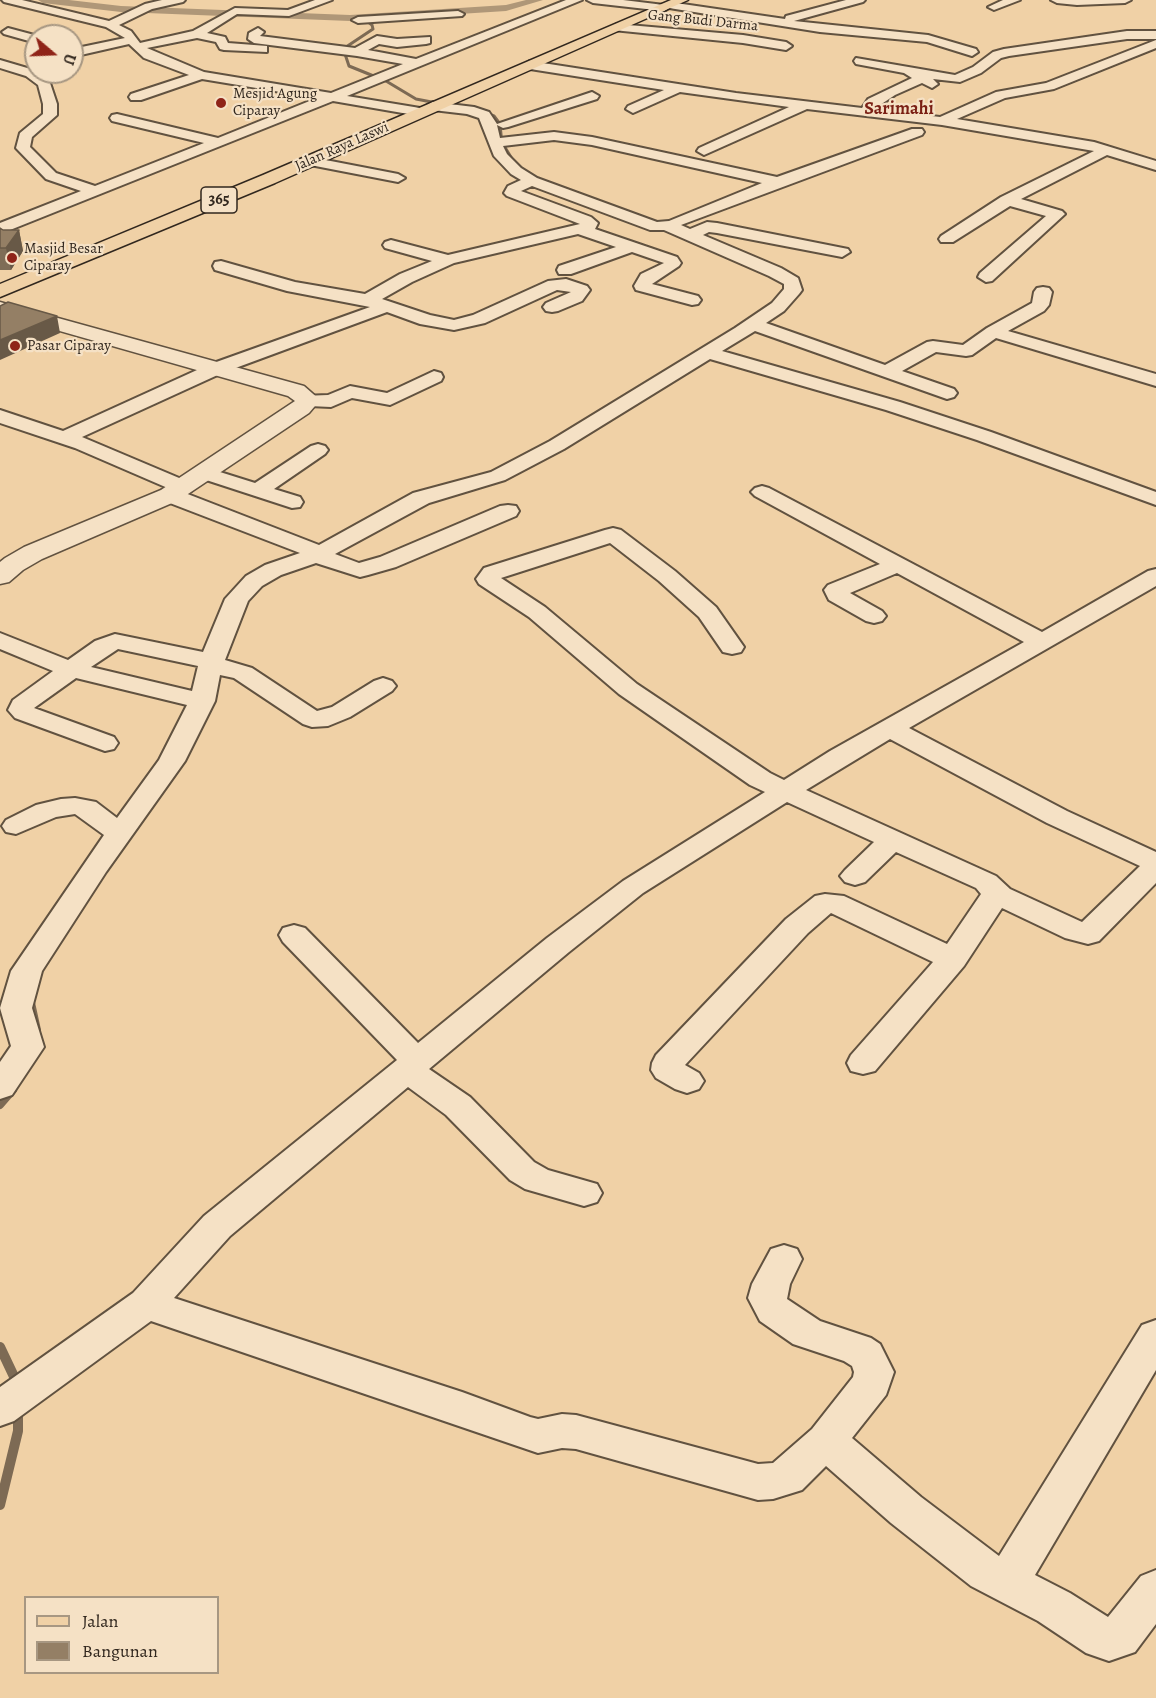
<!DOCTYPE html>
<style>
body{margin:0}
#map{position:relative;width:1156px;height:1698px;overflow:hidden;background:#f0d1a6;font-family:Alegreya,serif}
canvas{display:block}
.legend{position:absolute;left:24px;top:1596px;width:195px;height:78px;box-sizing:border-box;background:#f5e1c5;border:2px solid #a79782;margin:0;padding:8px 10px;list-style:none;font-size:18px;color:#31271e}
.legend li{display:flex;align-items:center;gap:12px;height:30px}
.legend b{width:30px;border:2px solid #a79782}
.north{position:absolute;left:24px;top:24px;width:60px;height:60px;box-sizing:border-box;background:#f5e1c5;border:2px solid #a79782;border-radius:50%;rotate:109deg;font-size:16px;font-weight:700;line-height:24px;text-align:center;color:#31271e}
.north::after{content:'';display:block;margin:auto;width:21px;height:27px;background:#8f2418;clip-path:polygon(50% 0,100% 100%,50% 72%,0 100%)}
</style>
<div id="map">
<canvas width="1156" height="1698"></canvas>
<ul class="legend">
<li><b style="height:8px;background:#f0d1a6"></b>Jalan</li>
<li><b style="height:16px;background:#947f65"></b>Bangunan</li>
</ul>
<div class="north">U</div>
</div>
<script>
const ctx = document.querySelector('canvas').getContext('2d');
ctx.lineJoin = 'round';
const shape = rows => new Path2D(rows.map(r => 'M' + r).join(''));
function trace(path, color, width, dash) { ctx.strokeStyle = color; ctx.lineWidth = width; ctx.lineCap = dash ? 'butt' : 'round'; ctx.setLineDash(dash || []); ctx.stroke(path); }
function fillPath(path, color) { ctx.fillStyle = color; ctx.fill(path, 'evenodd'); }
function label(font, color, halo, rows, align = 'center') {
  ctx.font = font + ' Alegreya,serif'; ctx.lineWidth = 4.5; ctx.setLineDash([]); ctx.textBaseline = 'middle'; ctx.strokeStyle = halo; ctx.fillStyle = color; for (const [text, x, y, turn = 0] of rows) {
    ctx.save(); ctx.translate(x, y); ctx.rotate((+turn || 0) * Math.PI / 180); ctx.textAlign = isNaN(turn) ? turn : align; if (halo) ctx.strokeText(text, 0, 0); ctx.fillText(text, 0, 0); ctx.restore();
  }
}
trace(shape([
 [363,18,372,25,373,29,346,47,344,51,349,66,386,81,416,99,442,104],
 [483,112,494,116,500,124,502,145]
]), '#7d6a54', 3);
trace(shape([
 [502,144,513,162]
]), '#7d6a54', 4.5);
trace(shape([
 [30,998,37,1030],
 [0,1105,13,1090]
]), '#7d6a54', 8);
trace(shape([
 [0,1347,18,1385],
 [0,1505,18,1431,18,1409]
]), '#7d6a54', 10);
fillPath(shape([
 [38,0,69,0,121,6,350,15,506,5,526,0,543,0,506,11,350,21,121,12,43,3,38,0]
]), '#af9778');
const minor = shape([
 [2,0,22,0,109,21,145,4,162,0,185,0,183,2,152,9,119,25,131,31,140,43,193,31,235,8,288,10,315,0,332,0,289,16,237,14,207,33,225,37,228,43,267,46,267,52,224,50,220,49,216,42,197,38,147,48,204,72,331,93,403,64,357,56,254,43,248,39,249,33,258,28,264,32,260,36,355,48,377,36,397,39,430,37,430,43,426,44,397,47,379,44,368,50,416,59,566,0,582,0,347,96,420,108,427,112,425,115,420,116,333,101,0,234,0,223,81,191,46,179,16,148,20,133,43,114,43,104,38,85,26,76,0,68,0,60,34,70,50,83,57,104,57,115,32,137,30,147,56,173,95,186,204,143,112,121,110,118,112,115,117,114,218,138,317,98,202,79,141,100,131,100,129,97,131,94,189,75,144,58,129,44,72,57,72,49,125,38,106,27,4,2,2,0],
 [587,0,623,0,664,5,669,2,785,19,786,16,846,0,865,0,863,2,794,21,928,35,976,49,978,52,972,56,927,42,820,32,669,8,664,11,593,3,587,0],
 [1003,0,1020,0,994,10,988,7,1003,0],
 [1051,0,1131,0,1125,3,1077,5,1057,3,1051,0],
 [458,11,464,14,462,16,358,23,352,20,358,17,458,11],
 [617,24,743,35,786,42,792,46,786,50,743,43,613,30,611,28,617,24],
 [8,28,38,36,36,36,36,43,4,34,2,32,8,28],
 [1127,31,1156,31,1156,39,1127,39,1009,56,1001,58,981,73,960,82,933,79,938,84,932,88,922,83,895,95,874,109,940,117,996,92,1046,83,1156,40,1156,48,1054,89,1005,98,957,119,1094,142,1156,161,1156,170,1107,155,1021,199,1062,211,1065,214,992,281,986,282,978,277,980,273,1046,216,1010,206,953,242,941,242,939,239,941,236,1001,197,1094,151,942,125,807,109,704,155,697,151,699,148,789,107,680,92,633,113,626,109,628,106,664,90,530,69,524,65,530,61,736,93,862,108,868,99,912,78,904,73,856,64,854,61,856,58,955,75,973,67,993,52,1004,49,1127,31],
 [592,92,599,96,597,99,508,127,503,128,497,125,500,138,554,132,592,137,777,177,912,129,922,129,924,132,922,135,681,225,690,229,707,222,717,223,848,249,850,252,842,257,717,233,709,232,703,235,781,268,798,278,802,290,799,294,784,311,766,323,885,365,927,342,933,341,963,345,987,328,1032,303,1034,292,1037,288,1043,287,1049,288,1052,292,1049,305,1044,311,1008,331,1156,374,1156,386,996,338,972,355,966,356,936,352,902,371,954,389,957,393,954,397,947,399,755,331,722,351,900,402,991,432,1156,492,1156,505,977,440,886,410,710,359,564,449,505,480,429,503,335,554,359,563,380,557,500,506,508,505,516,506,519,511,516,516,396,567,368,575,360,577,316,563,281,575,262,586,248,601,225,660,252,668,317,711,332,707,374,681,383,678,392,681,396,686,392,691,350,717,328,726,312,727,303,724,234,678,220,675,215,701,185,761,106,872,42,971,32,1008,44,1047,12,1095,0,1099,0,1062,11,1046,0,1008,11,971,104,835,75,814,56,817,16,834,6,832,2,826,6,820,36,805,61,799,75,798,96,802,117,818,159,760,187,705,76,678,34,708,114,737,118,743,114,749,105,751,15,718,8,710,13,700,53,671,0,649,0,633,68,660,95,641,115,634,203,652,225,599,246,576,265,565,300,553,162,500,159,495,162,490,170,489,75,448,0,423,0,410,63,431,208,365,370,307,287,291,215,270,213,266,215,262,221,261,295,282,365,294,400,274,432,261,385,248,383,245,385,242,391,240,448,255,580,224,507,196,504,193,508,186,521,180,511,174,494,156,479,118,467,114,433,110,426,106,433,102,474,107,489,112,497,124,592,92],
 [554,140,592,145,762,183,669,221,657,222,537,178,521,168,507,154,503,146,554,140],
 [532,186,650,230,664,230,769,276,784,284,784,289,772,303,735,328,550,441,491,472,413,493,319,545,185,493,191,491,195,487,191,483,82,437,222,373,387,312,420,324,454,330,485,323,557,290,571,292,546,303,543,307,546,311,552,312,558,311,582,301,590,290,587,286,566,279,548,281,473,315,454,320,430,315,382,299,412,282,454,263,578,234,616,247,559,266,557,270,559,274,571,274,632,252,664,263,641,274,634,286,636,290,692,305,698,304,701,300,698,296,652,284,679,266,681,263,677,257,595,229,598,223,591,217,521,191,532,186],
 [118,649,198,666,192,691,91,667,118,649],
 [310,157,398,174,405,178,398,182,305,164,303,161,310,157],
 [434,371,441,373,443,377,441,381,390,405,352,398,331,407,309,406,302,404,299,400,302,396,328,395,350,386,387,393,434,371],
 [318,444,325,446,328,450,325,454,274,489,300,497,303,502,300,507,292,508,197,477,194,473,197,469,204,467,255,483,311,446,318,444],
 [762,486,769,488,1042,632,1148,571,1156,569,1156,586,909,728,1067,811,1156,852,1156,883,1099,941,1088,944,1065,938,1002,908,964,966,875,1071,863,1074,851,1071,847,1063,851,1055,933,962,831,913,808,933,685,1065,699,1073,704,1081,699,1089,687,1093,675,1089,656,1078,651,1070,652,1063,656,1055,786,919,815,896,825,894,844,896,947,944,981,894,976,888,896,852,865,882,855,885,845,882,840,876,845,870,874,842,787,802,643,893,569,952,429,1069,470,1097,534,1162,548,1170,597,1184,602,1193,597,1202,584,1206,525,1189,510,1180,446,1115,408,1087,230,1236,174,1298,462,1392,530,1417,538,1419,562,1414,576,1415,758,1464,773,1463,812,1429,853,1377,854,1372,852,1366,844,1361,793,1344,760,1321,748,1298,752,1284,771,1249,784,1245,797,1249,802,1259,790,1284,787,1299,820,1321,871,1338,880,1344,894,1372,886,1395,852,1438,921,1497,999,1556,1142,1325,1156,1320,1156,1370,1035,1575,1070,1593,1108,1617,1141,1576,1156,1570,1156,1624,1135,1652,1109,1661,1086,1653,1038,1621,971,1586,891,1523,826,1466,802,1490,773,1499,758,1500,576,1449,562,1448,538,1453,151,1321,14,1421,0,1426,0,1387,133,1293,204,1216,397,1060,283,942,279,935,283,928,294,925,305,928,418,1043,547,938,623,881,765,792,750,785,619,694,529,617,479,584,476,579,484,568,605,530,613,528,621,530,675,571,716,607,744,647,741,652,732,654,723,652,699,617,659,581,610,543,501,578,545,607,637,684,770,773,784,780,830,751,1024,642,897,573,850,593,882,611,886,616,882,621,874,623,866,621,829,600,824,590,828,585,880,564,755,496,751,492,755,488,762,486],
 [890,739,1047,823,1140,866,1082,922,1010,889,996,876,806,790,890,739]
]);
const tertiary = shape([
 [0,302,304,386,320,400,309,413,179,500,42,559,23,570,9,582,0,584,0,562,5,558,24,547,161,490,295,401,288,396,0,314,0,302]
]);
const primary = shape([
 [671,0,688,0,275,183,0,297,0,284,263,175,671,0]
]);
trace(minor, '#615240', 4);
trace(tertiary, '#615240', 3);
trace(primary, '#31271e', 3);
fillPath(minor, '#f5e1c5');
fillPath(tertiary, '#f5e1c5');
fillPath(primary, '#f0d1a6');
fillPath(shape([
 [0,228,3,230,19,230,23,251,11,270,0,270]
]), '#7f6d57');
fillPath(shape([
 [19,230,23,251,11,270,6,248],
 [57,316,60,333,0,360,0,340]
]), '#685947');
const building = shape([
 [0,228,3,230,19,230,6,248,0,248,0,228],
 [8,302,57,316,0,340,0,306,8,302]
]);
fillPath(building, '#947f65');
trace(building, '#685947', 1.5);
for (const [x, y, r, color] of [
 [221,103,6,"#8f2418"],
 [12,258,6,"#8f2418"],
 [15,346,6,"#8f2418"]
]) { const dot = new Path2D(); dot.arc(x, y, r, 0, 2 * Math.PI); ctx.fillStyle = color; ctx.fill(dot); trace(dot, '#f5e1c5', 2); }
label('15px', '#31271e', '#f5e1c5', [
 ["Gang Budi Darma",703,21,6],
 ["Jalan Raya Laswi",342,147,-24]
]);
label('15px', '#31271e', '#f5e1c5', [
 ["Mesjid Agung",233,94],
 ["Ciparay",233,111],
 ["Masjid Besar",24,249],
 ["Ciparay",24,266],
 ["Pasar Ciparay",27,346]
], 'left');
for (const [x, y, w] of [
 [219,200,36]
]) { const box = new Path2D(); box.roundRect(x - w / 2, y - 13, w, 26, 4.5); ctx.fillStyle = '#f5e1c5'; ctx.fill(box); trace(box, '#31271e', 1.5); }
label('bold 16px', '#31271e', null, [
 ["365",219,200]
]);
label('bold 18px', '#7a1f14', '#f5e1c5', [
 ["Sarimahi",899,110]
]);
</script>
